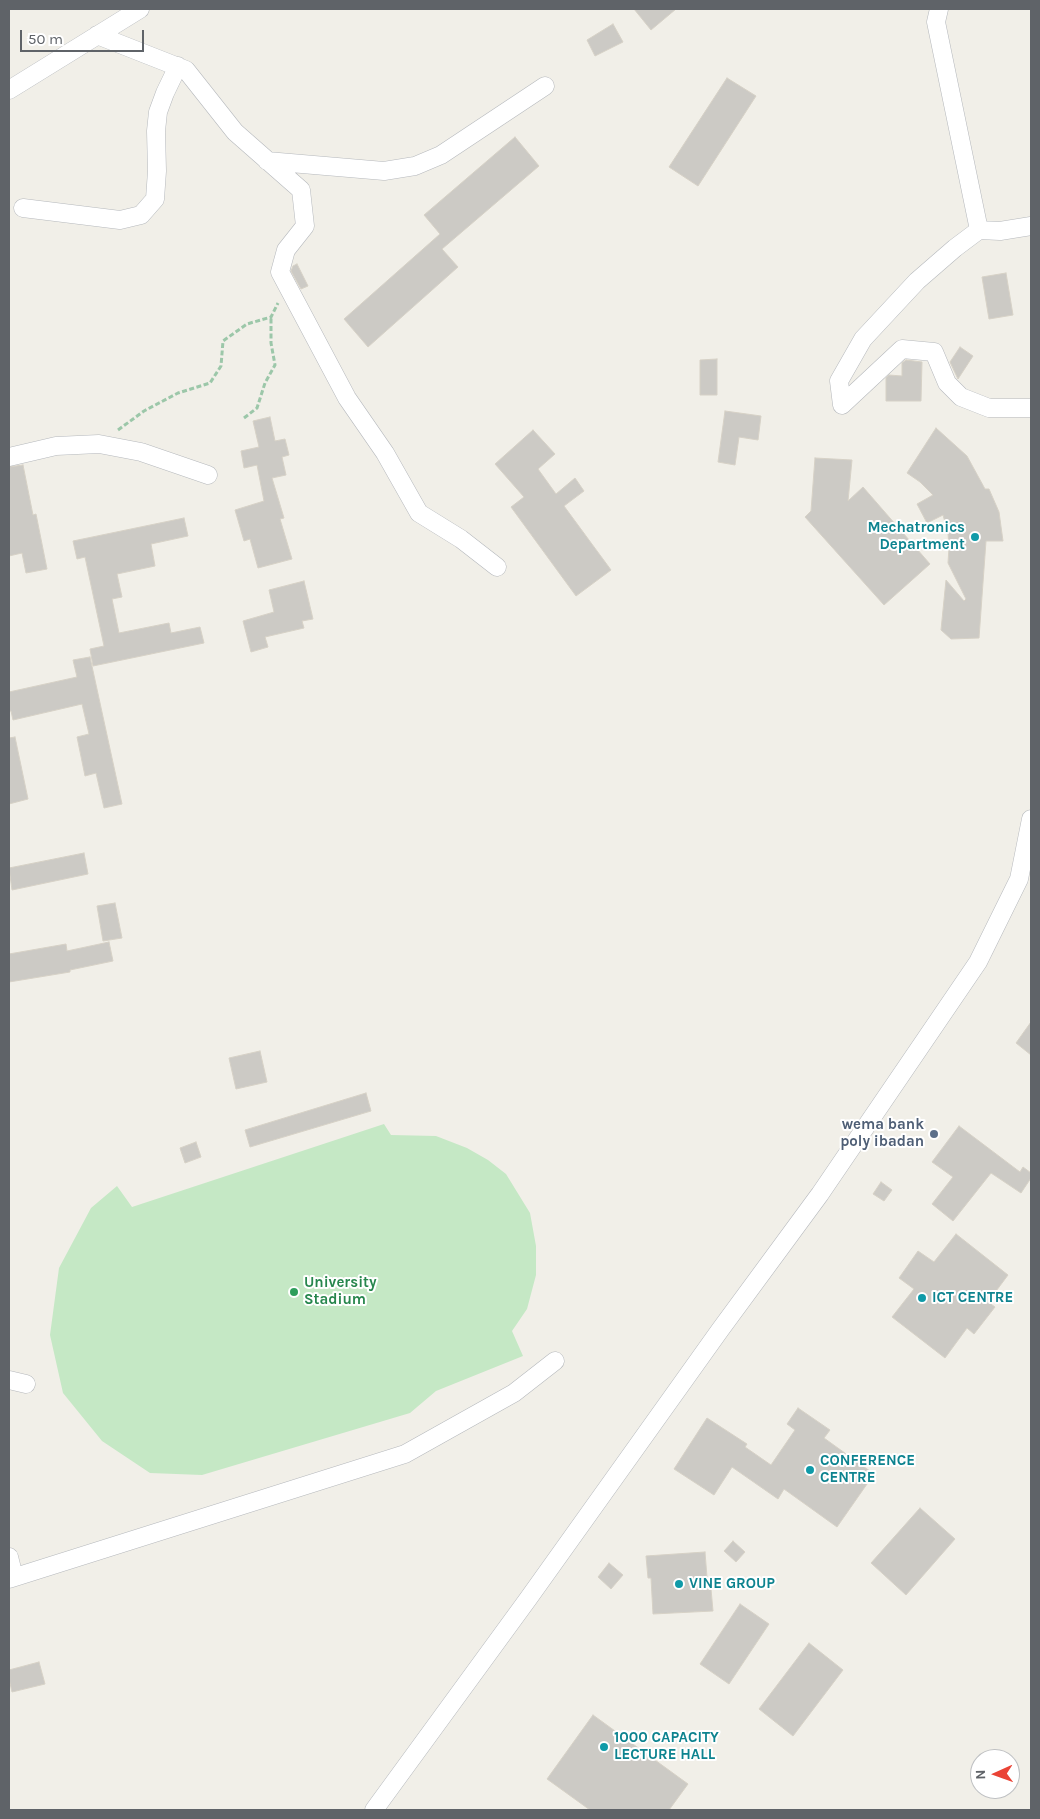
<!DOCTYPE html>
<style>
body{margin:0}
#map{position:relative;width:1040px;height:1819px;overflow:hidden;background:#f1efe8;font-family:Karla,sans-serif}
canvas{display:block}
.frame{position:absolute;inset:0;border:10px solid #5f6368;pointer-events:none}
.north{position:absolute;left:970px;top:1749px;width:50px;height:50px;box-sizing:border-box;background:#fff;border:1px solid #bfc1c3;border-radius:50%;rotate:268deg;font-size:14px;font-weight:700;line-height:20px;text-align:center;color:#5f6368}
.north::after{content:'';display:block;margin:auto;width:18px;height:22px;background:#ea4335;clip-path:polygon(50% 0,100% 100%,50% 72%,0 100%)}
.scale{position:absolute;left:20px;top:30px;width:124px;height:22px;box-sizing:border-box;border:2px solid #5f6368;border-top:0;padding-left:6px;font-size:15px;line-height:18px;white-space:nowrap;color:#5f6368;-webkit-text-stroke:4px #fff;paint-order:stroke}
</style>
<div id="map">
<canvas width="1040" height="1819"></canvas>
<div class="frame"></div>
<div class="north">N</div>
<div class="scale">50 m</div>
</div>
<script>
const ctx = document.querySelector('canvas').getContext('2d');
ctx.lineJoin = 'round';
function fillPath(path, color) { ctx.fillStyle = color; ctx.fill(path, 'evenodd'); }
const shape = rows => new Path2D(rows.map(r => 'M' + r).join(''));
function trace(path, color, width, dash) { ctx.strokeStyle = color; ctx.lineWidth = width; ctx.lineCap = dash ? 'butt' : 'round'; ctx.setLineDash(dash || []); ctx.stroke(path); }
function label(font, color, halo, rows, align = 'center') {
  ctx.font = font + ' Karla,sans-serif'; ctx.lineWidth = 4; ctx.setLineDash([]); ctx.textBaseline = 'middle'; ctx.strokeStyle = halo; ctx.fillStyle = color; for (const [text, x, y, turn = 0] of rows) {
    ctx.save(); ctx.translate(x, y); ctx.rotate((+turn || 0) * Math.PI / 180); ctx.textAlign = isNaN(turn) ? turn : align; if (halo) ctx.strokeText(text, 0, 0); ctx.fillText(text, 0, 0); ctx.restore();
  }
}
fillPath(shape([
 [384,1124,391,1135,436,1136,467,1148,488,1160,506,1174,530,1213,536,1246,536,1275,527,1309,512,1331,523,1356,436,1391,410,1413,202,1475,150,1473,102,1441,63,1393,50,1335,59,1268,91,1208,117,1186,132,1207]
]), '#c5e8c5');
const building = shape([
 [634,9,676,9,651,30,634,9],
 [613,24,623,42,595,56,587,40,613,24],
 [727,78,756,96,698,186,669,167,727,78],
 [515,137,539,166,442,249,458,267,368,347,344,319,440,234,424,215,515,137],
 [297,264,308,286,301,289,291,271,293,266,297,264],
 [1006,273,1013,315,989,319,982,277,1006,273],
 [960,347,973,356,958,379,950,362,960,347],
 [717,359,717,395,700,395,700,360,717,359],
 [906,360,922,362,921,401,886,401,886,378,889,375,902,376,902,363,906,360],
 [725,411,761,416,758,440,739,437,735,465,718,462,725,411],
 [270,417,275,441,285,439,289,455,282,457,286,475,272,478,284,518,280,519,292,559,258,568,250,539,244,541,235,510,264,501,257,465,244,468,241,451,259,447,253,421,270,417],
 [936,428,967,456,985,489,989,489,999,512,1003,541,986,541,979,638,951,639,941,630,946,580,964,601,966,599,948,563,949,547,948,533,943,515,927,523,917,504,933,495,920,482,907,473,936,428],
 [533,430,555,454,538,469,556,494,575,478,584,491,564,506,611,570,576,596,511,507,524,497,495,464,533,430],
 [815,458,852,460,848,501,863,487,930,564,884,605,805,517,811,511,815,458],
 [23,465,33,515,36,514,47,569,26,573,22,553,9,556,9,467,23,465],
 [184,518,188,536,151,544,155,566,117,574,122,597,112,599,119,633,169,623,171,633,200,627,204,643,93,666,90,649,104,646,85,557,77,559,73,541,184,518],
 [304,581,313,619,302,621,304,628,265,637,268,647,251,652,243,621,274,612,269,590,304,581],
 [90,657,122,804,104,808,96,773,85,776,77,737,89,734,82,704,13,720,11,711,9,711,9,692,77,677,73,660,90,657],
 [15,737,28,799,9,804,9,738,15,737],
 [84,853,88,874,12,890,9,868,84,853],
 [115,903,122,938,103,941,97,906,115,903],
 [109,942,113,961,70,970,70,972,9,982,9,954,66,944,67,951,109,942],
 [1031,1022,1031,1055,1016,1043,1031,1022],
 [260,1051,267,1082,236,1089,229,1058,260,1051],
 [366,1093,371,1111,250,1147,245,1130,366,1093],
 [959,1126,1020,1172,1023,1167,1031,1173,1031,1178,1021,1193,991,1173,953,1221,932,1204,953,1177,932,1162,959,1126],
 [196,1142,201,1157,185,1163,180,1148,196,1142],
 [881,1182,892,1190,884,1201,873,1194,881,1182],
 [956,1234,1008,1275,988,1302,995,1307,974,1334,967,1328,945,1358,892,1317,914,1289,899,1278,918,1251,934,1262,956,1234],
 [798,1408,830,1430,824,1438,874,1474,837,1527,784,1489,778,1499,732,1467,714,1495,674,1469,707,1418,747,1444,745,1447,771,1465,795,1430,787,1424,798,1408],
 [920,1508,955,1539,906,1595,871,1563,920,1508],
 [733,1541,745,1552,736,1562,724,1551,733,1541],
 [705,1552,708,1590,711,1589,713,1611,653,1614,651,1578,648,1578,646,1556,705,1552],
 [609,1563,623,1575,611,1589,598,1577,609,1563],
 [740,1604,769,1624,729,1684,700,1664,740,1604],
 [809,1643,843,1670,793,1736,759,1709,809,1643],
 [39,1662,45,1684,12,1692,9,1679,9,1670,39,1662],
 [593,1715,688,1784,669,1810,590,1810,547,1779,593,1715]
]);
fillPath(building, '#cccac5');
trace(building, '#d6d1c6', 1);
const minor = shape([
 [939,9,936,22,979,230],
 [97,35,186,70,235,132,301,190,305,226,286,250,280,272,347,398,385,453,419,513,461,539,497,567],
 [9,90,140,9],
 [267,161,384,171,415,166,441,155,545,86],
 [23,208,120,220,141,215,155,199,157,171,156,131,158,112,165,93,178,66],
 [1031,226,1000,231,979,230,955,248,917,281,863,339,839,381,842,405,902,349,934,352,947,383,961,397,989,408,1031,408],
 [9,457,56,446,99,444,141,452,208,475],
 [9,1380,26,1384],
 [9,1557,14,1577],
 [9,1579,405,1454,514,1393,555,1361],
 [374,1810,528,1599,720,1330,820,1194,978,962,1019,879,1031,819]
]);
trace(minor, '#b5b8bc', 19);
trace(shape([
 [244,418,257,408,265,383,275,365,271,343,271,317],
 [118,430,144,411,178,393,210,383,221,366,223,341,247,324,271,317,278,303]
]), '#9cc7a9', 3, [5, 2.5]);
trace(minor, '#fff', 18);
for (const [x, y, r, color] of [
 [975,537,5,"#0f9aa8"],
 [934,1134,5,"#5c6f8a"],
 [294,1292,5,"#2e9e5b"],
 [922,1298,5,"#0f9aa8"],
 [810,1470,5,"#0f9aa8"],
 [679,1584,5,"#0f9aa8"],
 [604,1747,5,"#0f9aa8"]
]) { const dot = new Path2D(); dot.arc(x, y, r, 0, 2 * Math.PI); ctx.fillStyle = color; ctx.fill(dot); trace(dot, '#fff', 2); }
label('bold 15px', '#0d838f', '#fff', [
 ["Mechatronics",965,528,"right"],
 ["Department",965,545,"right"],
 ["ICT CENTRE",932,1298],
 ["CONFERENCE",820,1461],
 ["CENTRE",820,1478],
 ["VINE GROUP",689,1584],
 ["1000 CAPACITY",614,1738],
 ["LECTURE HALL",614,1755]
], 'left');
label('bold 15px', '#4e5e75', '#fff', [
 ["wema bank",924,1125],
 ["poly ibadan",924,1142]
], 'right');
label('bold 15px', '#27864d', '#fff', [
 ["University",304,1283],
 ["Stadium",304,1300]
], 'left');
</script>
